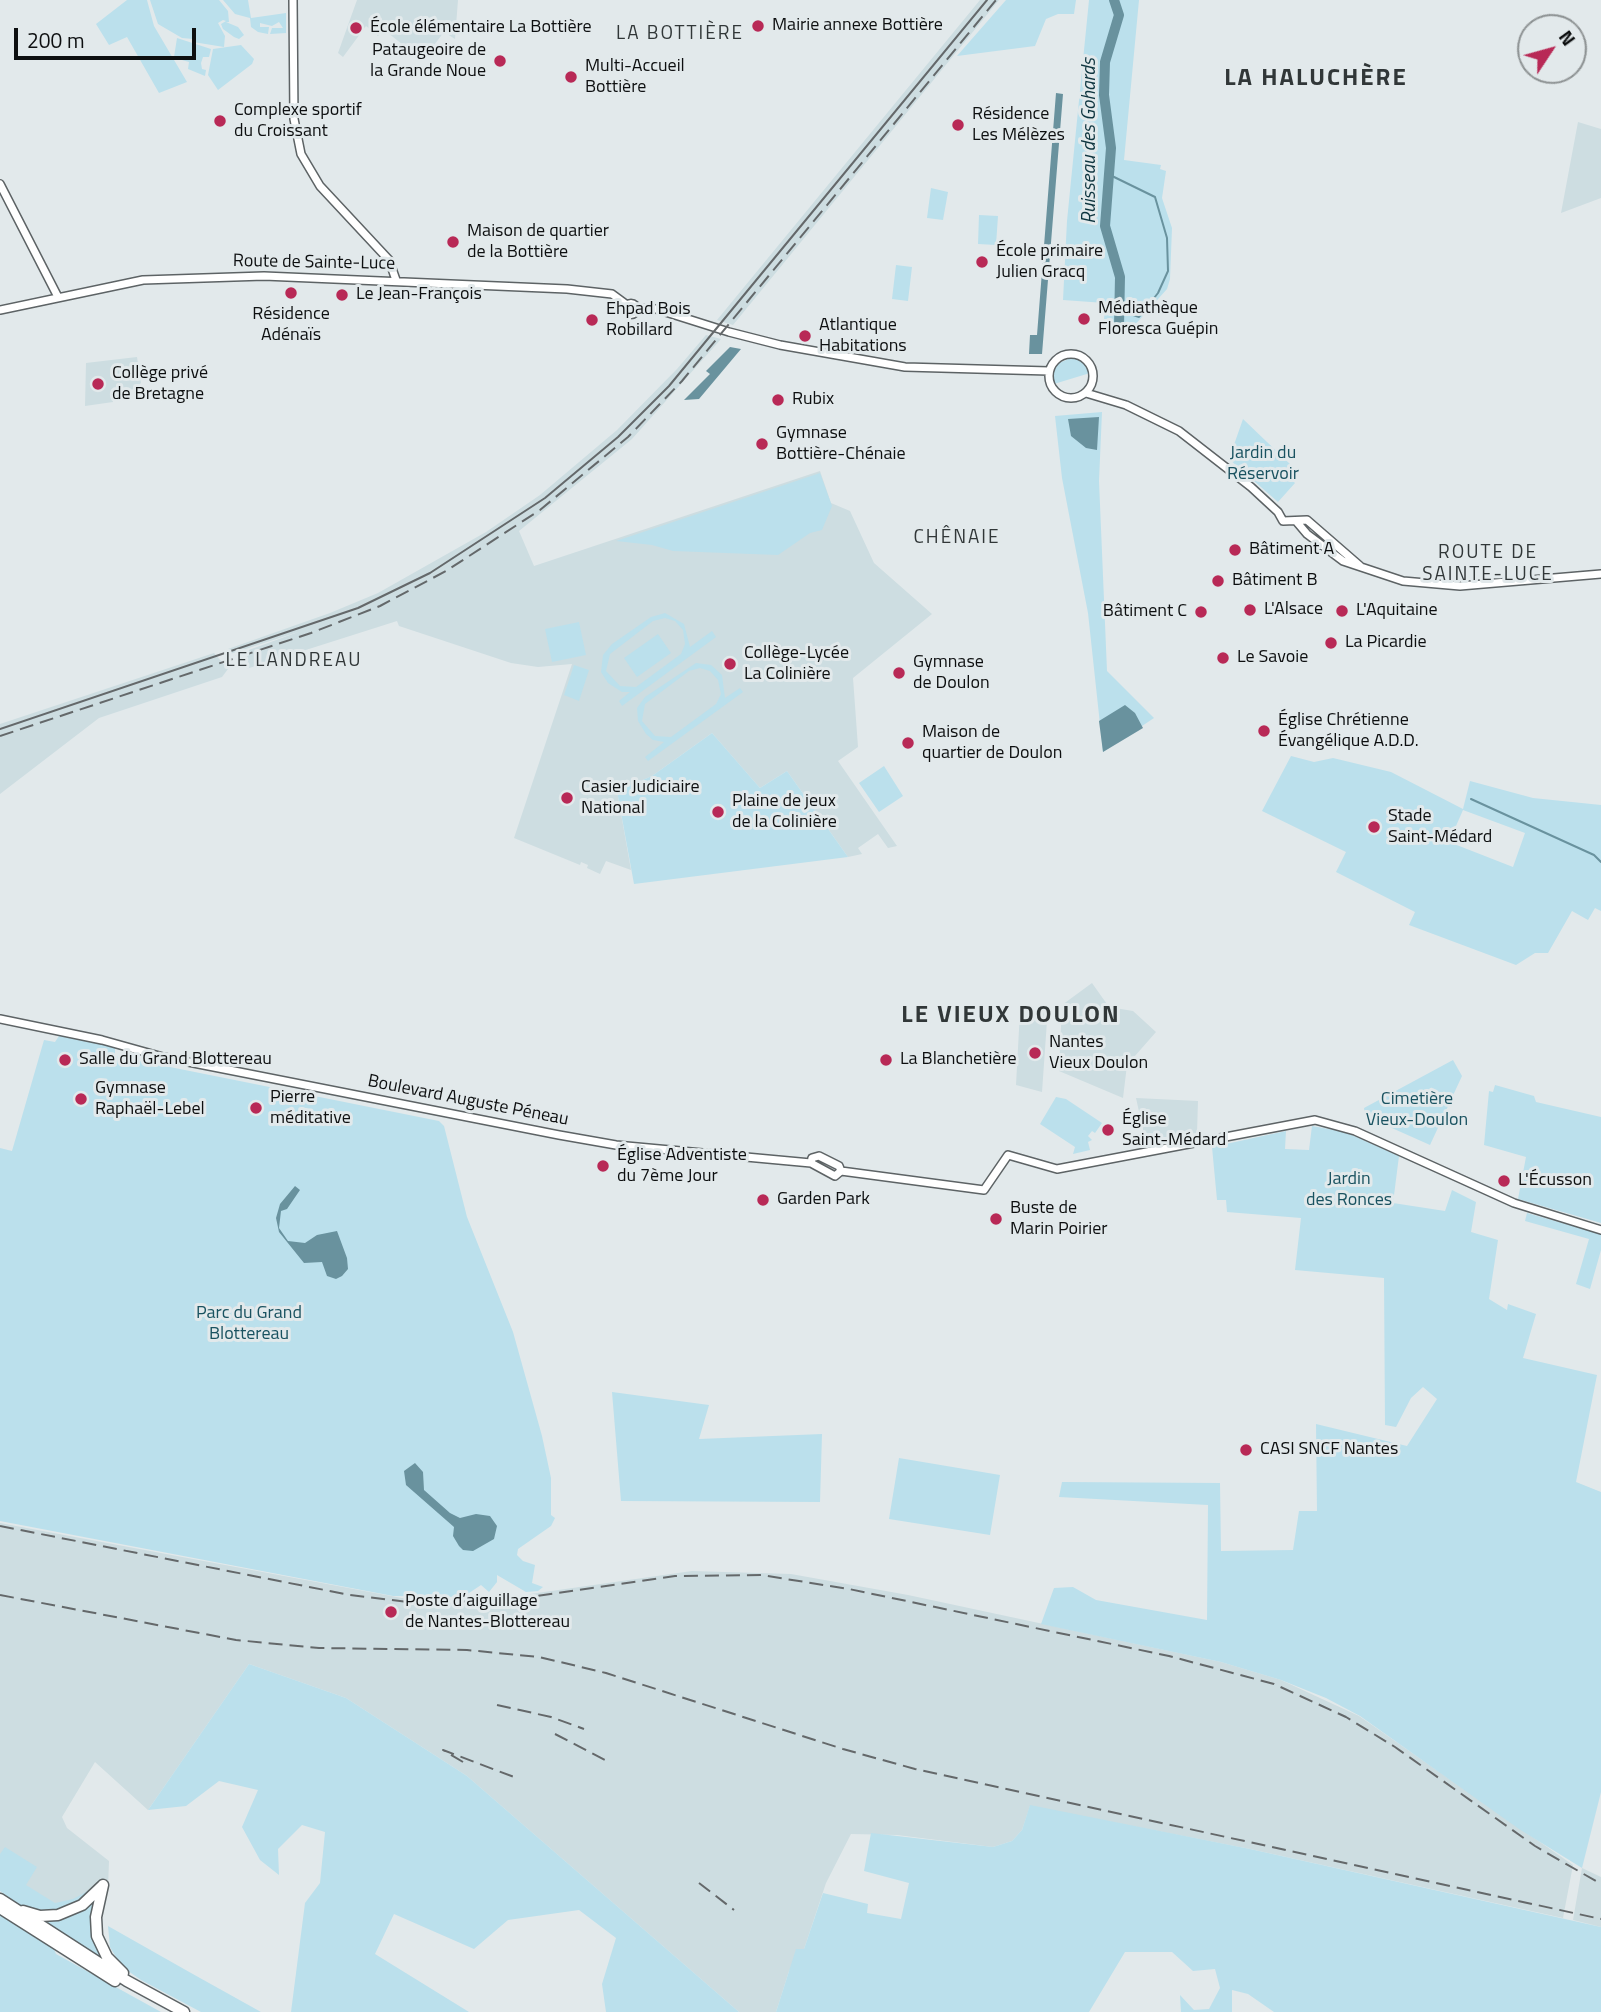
<!DOCTYPE html>
<meta charset="utf-8">
<style>
body{margin:0}
#map{position:relative;width:1601px;height:2012px;overflow:hidden;background:#e2e9eb;font-family:"Titillium Web",sans-serif}
canvas{display:block}
.north{position:absolute;left:1517px;top:14px;width:70px;height:70px;box-sizing:border-box;background:#e2e9eb;border:2px solid #8d9293;border-radius:50%;rotate:54deg;font-size:19px;font-weight:700;line-height:28px;text-align:center;color:#0d0f10}
.north::after{content:'';display:block;margin:auto;width:24px;height:32px;background:#b82956;clip-path:polygon(50% 0,100% 100%,50% 72%,0 100%)}
.scale{position:absolute;left:14px;top:28px;width:182px;height:32px;box-sizing:border-box;border:4px solid #0d0f10;border-top:0;padding-left:9px;font-size:21px;line-height:24px;white-space:nowrap;color:#0d0f10;-webkit-text-stroke:5px #e2e9eb;paint-order:stroke}
</style>
<div id="map">
<canvas width="1601" height="2012"></canvas>
<div class="north">N</div>
<div class="scale">200 m</div>
</div>
<script>
const ctx = document.querySelector('canvas').getContext('2d');
ctx.lineJoin = 'round';
function fillPath(path, color) { ctx.fillStyle = color; ctx.fill(path, 'evenodd'); }
const shape = rows => new Path2D(rows.map(r => 'M' + r).join(''));
function trace(path, color, width, dash) { ctx.strokeStyle = color; ctx.lineWidth = width; ctx.lineCap = dash ? 'butt' : 'round'; ctx.setLineDash(dash || []); ctx.stroke(path); }
function label(font, color, halo, rows, align = 'center') {
  ctx.font = font + ' "Titillium Web",sans-serif'; ctx.lineWidth = 6; ctx.setLineDash([]); ctx.textBaseline = 'middle'; ctx.strokeStyle = halo; ctx.fillStyle = color; for (const [text, x, y, turn = 0] of rows) {
    ctx.save(); ctx.translate(x, y); ctx.rotate((+turn || 0) * Math.PI / 180); ctx.textAlign = isNaN(turn) ? turn : align; if (halo) ctx.strokeText(text, 0, 0); ctx.fillText(text, 0, 0); ctx.restore();
  }
}
fillPath(shape([
 [357,0,458,0,455,39,444,32,428,53,422,55,412,52,383,29,378,36,366,26,343,57,338,53],
 [980,0,999,0,733,325,717,320],
 [1578,122,1601,129,1601,198,1561,213],
 [706,335,721,339,632,439,519,531,534,566,820,471,831,503,850,511,874,563,932,614,853,678,858,747,838,761,897,846,888,848,878,834,858,848,862,854,848,857,787,771,760,788,712,733,652,776,617,791,631,870,606,861,600,874,587,868,588,865,581,862,580,865,514,838,572,664,538,667,511,663,399,626,397,621,246,669,235,655,301,631,230,654,228,649,330,613,378,593,486,532,540,495,617,430,677,369],
 [137,357,141,383,134,389,112,394,113,402,85,406,86,363],
 [214,653,228,669,222,677,99,718,0,794,0,724],
 [1092,983,1109,1007,1133,1011,1156,1032,1127,1065,1123,1098,1059,1071,1062,1005],
 [1020,1011,1043,1012,1047,1021,1042,1092,1016,1085],
 [1136,1098,1198,1101,1197,1133,1146,1143],
 [0,1523,402,1598,488,1600,692,1571,791,1574,908,1595,1221,1662,1281,1680,1359,1716,1573,1865,1563,1918,1250,1849,1030,1806,1022,1830,1012,1841,993,1847,897,1835,851,1834,826,1883,804,1949,789,1971,776,2012,739,2012,467,1776,346,1698,249,1664,148,1810,95,1762,62,1817,67,1828,109,1861,108,1888,72,1918,0,1870],
 [1582,1868,1601,1877,1601,1927,1573,1920]
]), '#cddde1');
fillPath(shape([
 [127,0,147,0,154,26,187,82,159,93,127,37,109,45,96,24],
 [150,0,219,0,228,11,229,22,226,22,238,27,244,35,239,39,234,37,223,29,221,24,226,21,223,20,218,23,225,36,224,47,193,42,193,39,182,38,158,24],
 [223,0,248,0,251,18,286,13,286,33,270,34,272,28,283,28,279,22,272,26,260,23,260,27,269,27,268,34,258,32,251,27,250,18,235,14],
 [1006,0,1076,0,1074,14,1058,14,1046,19,1035,46,957,56],
 [1089,0,1139,0,1124,160,1161,165,1160,169,1166,171,1162,198,1172,228,1170,279,1167,289,1133,327,1104,320,1105,303,1063,300,1067,221],
 [177,38,211,49,209,57,203,57,201,63,202,69,206,70,205,76,188,69,189,62,182,60,183,56,178,60,174,57],
 [241,45,254,59,252,64,218,90,208,75,213,49],
 [931,188,948,192,943,220,927,218],
 [979,215,998,216,996,245,978,244],
 [896,265,912,267,908,301,892,299],
 [1073,357,1084,362,1090,373,1054,384,1052,375,1057,364],
 [1102,412,1099,481,1107,671,1154,718,1103,752,1088,613,1062,478,1055,416],
 [1243,419,1291,465,1284,472,1295,483,1278,502,1229,459],
 [820,473,832,506,822,530,810,533,778,555,673,551,652,545,616,541],
 [665,613,684,624,690,647,712,631,716,637,622,706,619,701,630,692,622,692,608,683,601,672,603,655,612,644,651,617],
 [665,618,675,621,683,630,685,644,681,654,636,687,620,686,606,671,610,654,653,621],
 [579,622,586,655,552,662,545,629],
 [658,634,671,653,637,677,624,658],
 [696,663,711,665,722,675,725,698,740,688,743,692,648,761,645,757,664,742,653,740,646,734,638,721,637,708,645,697],
 [700,668,710,671,718,680,721,694,716,704,671,737,655,736,642,721,645,704,689,671],
 [574,665,589,670,579,701,564,695],
 [712,733,760,788,787,771,848,857,634,884,617,791,652,776],
 [1291,756,1314,762,1333,758,1391,772,1463,809,1470,781,1533,798,1601,805,1601,911,1595,908,1588,920,1572,911,1548,953,1535,953,1516,965,1409,925,1415,912,1336,872,1346,852,1262,811],
 [1463,810,1525,833,1513,867,1449,842],
 [884,766,903,796,879,812,859,783],
 [59,1036,115,1047,115,1056,439,1121,444,1126,467,1217,513,1332,542,1436,551,1478,551,1515,555,1518,551,1526,518,1549,517,1555,523,1561,535,1565,532,1583,543,1587,538,1591,526,1592,497,1575,497,1582,489,1592,481,1585,463,1597,393,1596,0,1521,0,1148,12,1151,44,1040,55,1042],
 [1453,1060,1462,1076,1430,1145,1365,1116,1364,1108],
 [1495,1085,1534,1096,1536,1102,1601,1117,1601,1223,1518,1199,1526,1157,1484,1145,1489,1091,1493,1092],
 [1056,1097,1066,1099,1102,1123,1095,1133,1092,1131,1088,1136,1092,1140,1088,1142,1090,1150,1073,1154,1075,1147,1040,1124],
 [1312,1126,1345,1132,1399,1156,1393,1203,1445,1211,1452,1190,1476,1202,1471,1232,1498,1240,1489,1299,1507,1310,1508,1304,1536,1314,1523,1358,1597,1375,1576,1482,1601,1492,1601,1792,1582,1868,1519,1829,1360,1716,1326,1698,1281,1680,1221,1662,1041,1624,1054,1588,1073,1587,1096,1600,1207,1620,1208,1505,1059,1497,1062,1482,1220,1483,1221,1551,1293,1550,1299,1511,1317,1511,1316,1424,1407,1446,1437,1399,1423,1387,1411,1398,1396,1427,1385,1425,1384,1278,1295,1270,1301,1218,1227,1212,1226,1200,1217,1200,1212,1147,1286,1131,1285,1149,1309,1150],
 [1527,1213,1601,1234,1601,1250,1590,1289,1576,1284,1589,1239,1525,1221],
 [612,1392,709,1405,699,1439,822,1434,820,1502,621,1501],
 [899,1458,1000,1475,990,1535,889,1519],
 [249,1664,346,1698,467,1776,739,2012,606,2012,602,1984,616,1938,579,1910,508,1920,474,1949,394,1914,375,1954,469,2012,291,2012,305,1903,320,1883,325,1832,302,1825,278,1849,279,1875,260,1860,242,1827,258,1790,219,1781,186,1806,148,1810],
 [1030,1805,1250,1849,1601,1927,1601,2012,1274,2012,1248,1994,1232,1990,1232,2012,1181,2012,1180,1995,1194,2010,1209,2009,1220,1988,1215,1969,1193,1971,1172,1952,1125,1952,1089,2012,776,2012,796,1949,804,1949,823,1893,868,1904,867,1913,901,1919,909,1883,864,1871,871,1833,993,1847,1012,1841,1022,1830],
 [5,1847,37,1867,26,1885,55,1903,73,1899,93,1888,78,1904,61,1913,39,1913,24,1908,0,1891,0,1854],
 [97,1894,93,1915,106,1963,37,1920],
 [0,1913,53,1947,56,1954,161,2012,0,2012],
 [108,1926,191,1973,261,2012,201,2012,141,1980,121,1966,110,1947]
]), '#bbe0ec');
fillPath(shape([
 [1056,93,1063,94,1042,354,1029,354,1030,335,1037,335],
 [730,347,741,349,699,399,684,400,710,374,706,371],
 [1099,417,1097,450,1086,448,1071,436,1068,419],
 [1125,705,1135,713,1143,728,1103,752,1099,721],
 [295,1186,300,1190,287,1209,281,1211,279,1228,288,1241,305,1243,317,1235,337,1231,347,1258,348,1269,342,1276,336,1279,327,1276,322,1262,304,1263,279,1232,276,1218,280,1204],
 [415,1463,423,1472,424,1490,450,1513,460,1518,476,1514,490,1516,497,1526,494,1539,473,1551,463,1550,459,1546,453,1536,454,1527,406,1485,404,1471]
]), '#69929e');
trace(shape([
 [1110,175,1155,197,1167,238,1168,271,1158,293,1139,317,1119,310],
 [1471,799,1594,855,1601,862]
]), '#69929e', 2);
trace(shape([
 [1114,0,1119,15,1105,62,1104,95,1111,148,1105,226,1120,277,1119,326]
]), '#69929e', 10);
const minor = shape([
 [293,0,294,119,301,154,320,186,389,260,396,280],
 [0,184,58,297],
 '625.5 309a5.5 5.5 0 1 1 11 0a5.5 5.5 0 1 1-11 0Z',
 [637,308,656,309,729,332,780,345,905,367,1049,371],
 [0,310,143,280,264,276,567,289,612,294,627,305],
 '1049 376a22 22 0 1 1 44 0a22 22 0 1 1-44 0Z',
 [1086,393,1126,405,1179,431,1251,487,1278,512,1283,521,1307,520,1360,566],
 [1296,521,1307,534,1343,561,1403,581,1460,586,1601,574],
 [0,1019,102,1040,163,1057,559,1135,616,1145,811,1163,835,1176,841,1171],
 [811,1163,812,1158,819,1156,839,1166,841,1171,984,1190,1008,1155,1057,1169,1315,1120,1355,1131,1514,1203,1601,1230]
]);
const major = shape([
 [103,1885,96,1917,97,1936,107,1957,123,1973],
 [0,1899,127,1981,184,2012],
 [0,1908,115,1981],
 [23,1911,40,1916,58,1915,82,1905,102,1886]
]);
trace(minor, '#5d6365', 10);
trace(major, '#5d6365', 13);
trace(minor, '#fff', 7);
trace(major, '#fff', 10);
trace(shape([
 [0,729,358,608,430,573,545,498,618,437,669,386,987,0]
]), '#64686a', 2);
trace(shape([
 [0,736,311,633,380,606,446,571,540,510,628,437,682,381,996,0],
 [0,1526,350,1595,416,1603,503,1601,675,1576,761,1575,849,1589,1169,1656,1274,1684,1346,1717,1395,1747,1535,1846,1601,1884],
 [0,1595,236,1640,319,1648,467,1650,539,1657,606,1673,843,1749,915,1769,1601,1919],
 [497,1705,551,1717,584,1729],
 [555,1734,607,1761],
 [463,1762,443,1750,514,1777],
 [699,1883,734,1910]
]), '#64686a', 2, [14, 7]);
for (const [x, y, r, color] of [
 [758,26,7,"#b82956"],
 [356,28,7,"#b82956"],
 [500,61,7,"#b82956"],
 [571,77,7,"#b82956"],
 [220,121,7,"#b82956"],
 [958,125,7,"#b82956"],
 [453,242,7,"#b82956"],
 [982,262,7,"#b82956"],
 [291,293,7,"#b82956"],
 [342,295,7,"#b82956"],
 [1084,319,7,"#b82956"],
 [592,320,7,"#b82956"],
 [805,336,7,"#b82956"],
 [98,384,7,"#b82956"],
 [778,400,7,"#b82956"],
 [762,444,7,"#b82956"],
 [1235,550,7,"#b82956"],
 [1218,581,7,"#b82956"],
 [1250,610,7,"#b82956"],
 [1342,611,7,"#b82956"],
 [1201,612,7,"#b82956"],
 [1331,643,7,"#b82956"],
 [1223,658,7,"#b82956"],
 [730,664,7,"#b82956"],
 [899,673,7,"#b82956"],
 [1264,731,7,"#b82956"],
 [908,743,7,"#b82956"],
 [567,798,7,"#b82956"],
 [718,812,7,"#b82956"],
 [1374,827,7,"#b82956"],
 [1035,1053,7,"#b82956"],
 [65,1060,7,"#b82956"],
 [886,1060,7,"#b82956"],
 [81,1099,7,"#b82956"],
 [256,1108,7,"#b82956"],
 [1108,1130,7,"#b82956"],
 [603,1166,7,"#b82956"],
 [1504,1181,7,"#b82956"],
 [763,1200,7,"#b82956"],
 [996,1219,7,"#b82956"],
 [1246,1450,7,"#b82956"],
 [391,1612,7,"#b82956"]
]) { const dot = new Path2D(); dot.arc(x, y, r, 0, 2 * Math.PI); ctx.fillStyle = color; ctx.fill(dot); trace(dot, '#e2e9eb', 2.5); }
label('18px', '#0d0f10', '#e2e9eb', [
 ["Mairie annexe Bottière",772,26],
 ["École élémentaire La Bottière",370,28],
 ["Pataugeoire de",486,51,"right"],
 ["la Grande Noue",486,72,"right"],
 ["Multi-Accueil",585,67],
 ["Bottière",585,88],
 ["Complexe sportif",234,111],
 ["du Croissant",234,132],
 ["Résidence",972,115],
 ["Les Mélèzes",972,136],
 ["Maison de quartier",467,232],
 ["de la Bottière",467,253],
 ["École primaire",996,252],
 ["Julien Gracq",996,273],
 ["Le Jean-François",356,295],
 ["Médiathèque",1098,309],
 ["Floresca Guépin",1098,330],
 ["Ehpad Bois",606,310],
 ["Robillard",606,331],
 ["Résidence",291,315,"center"],
 ["Adénaïs",291,336,"center"],
 ["Atlantique",819,326],
 ["Habitations",819,347],
 ["Collège privé",112,374],
 ["de Bretagne",112,395],
 ["Rubix",792,400],
 ["Gymnase",776,434],
 ["Bottière-Chénaie",776,455],
 ["Bâtiment A",1249,550],
 ["Bâtiment B",1232,581],
 ["L'Alsace",1264,610],
 ["L'Aquitaine",1356,611],
 ["Bâtiment C",1187,612,"right"],
 ["La Picardie",1345,643],
 ["Collège-Lycée",744,654],
 ["La Colinière",744,675],
 ["Le Savoie",1237,658],
 ["Gymnase",913,663],
 ["de Doulon",913,684],
 ["Église Chrétienne",1278,721],
 ["Évangélique A.D.D.",1278,742],
 ["Maison de",922,733],
 ["quartier de Doulon",922,754],
 ["Casier Judiciaire",581,788],
 ["National",581,809],
 ["Plaine de jeux",732,802],
 ["de la Colinière",732,823],
 ["Stade",1388,817],
 ["Saint-Médard",1388,838],
 ["Nantes",1049,1043],
 ["Vieux Doulon",1049,1064],
 ["Salle du Grand Blottereau",79,1060],
 ["La Blanchetière",900,1060],
 ["Gymnase",95,1089],
 ["Raphaël-Lebel",95,1110],
 ["Pierre",270,1098],
 ["méditative",270,1119],
 ["Église",1122,1120],
 ["Saint-Médard",1122,1141],
 ["Église Adventiste",617,1156],
 ["du 7ème Jour",617,1177],
 ["L'Écusson",1518,1181],
 ["Garden Park",777,1200],
 ["Buste de",1010,1209],
 ["Marin Poirier",1010,1230],
 ["CASI SNCF Nantes",1260,1450],
 ["Poste d’aiguillage",405,1602],
 ["de Nantes-Blottereau",405,1623]
], 'left');
label('18px', '#0d0f10', '#e2e9eb', [
 ["Route de Sainte-Luce",314,263,1],
 ["Boulevard Auguste Péneau",468,1101,11]
]);
label('18px', '#195260', '#e2e9eb', [
 ["Jardin du",1263,454],
 ["Réservoir",1263,475],
 ["Cimetière",1417,1100],
 ["Vieux-Doulon",1417,1121],
 ["Jardin",1349,1180],
 ["des Ronces",1349,1201],
 ["Parc du Grand",249,1314],
 ["Blottereau",249,1335]
]);
ctx.letterSpacing = '2px';
label('19px', '#313738', '#e2e9eb', [
 ["LA BOTTIÈRE",680,34],
 ["CHÊNAIE",957,538],
 ["ROUTE DE",1488,553],
 ["SAINTE-LUCE",1488,575],
 ["LE LANDREAU",294,661]
]);
ctx.letterSpacing = '0px';
label('italic 19px', '#0e353f', '#e2e9eb', [
 ["Ruisseau des Gohards",1090,141,-90]
]);
ctx.letterSpacing = '2px';
label('bold 24px', '#313738', '#e2e9eb', [
 ["LA HALUCHÈRE",1316,79],
 ["LE VIEUX DOULON",1011,1016]
]);
ctx.letterSpacing = '0px';
</script>
